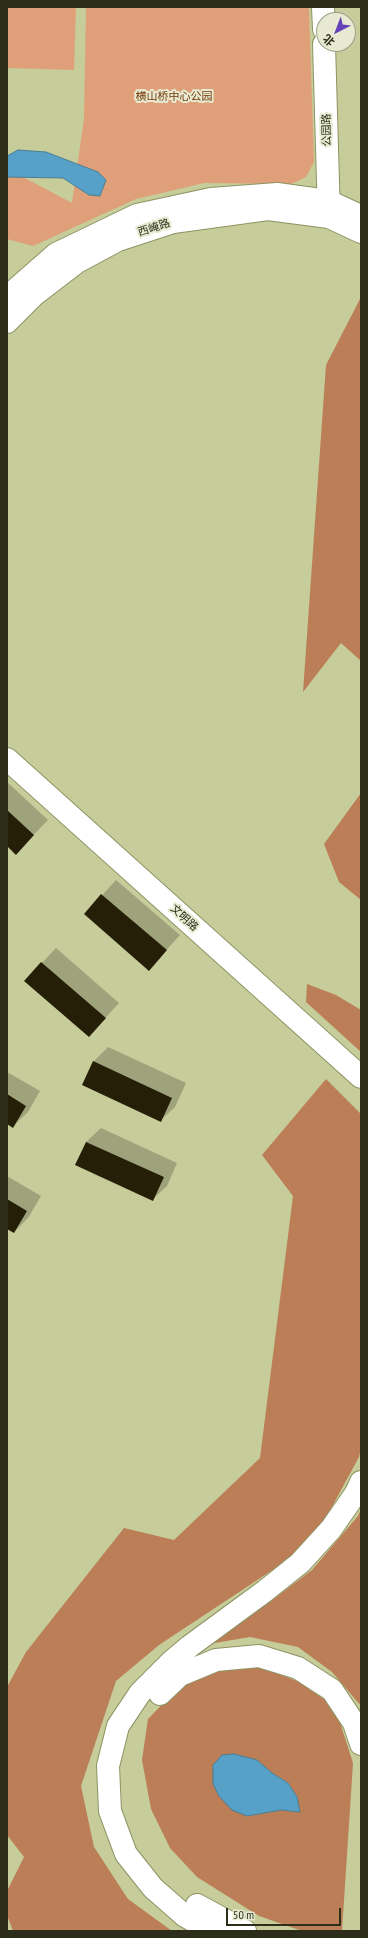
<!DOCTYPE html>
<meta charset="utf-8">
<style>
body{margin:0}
#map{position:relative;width:368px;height:1938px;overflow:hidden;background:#c6cc9a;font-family:"PT Sans Narrow","Noto Sans SC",sans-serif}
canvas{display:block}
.frame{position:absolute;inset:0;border:8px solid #2c2e1a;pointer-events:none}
.north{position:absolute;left:316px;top:12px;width:40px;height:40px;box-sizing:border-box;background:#e7ead1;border:1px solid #9c9f88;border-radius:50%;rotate:222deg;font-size:11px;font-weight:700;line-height:16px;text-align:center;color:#2c2e1a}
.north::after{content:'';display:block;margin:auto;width:14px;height:18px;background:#6640b8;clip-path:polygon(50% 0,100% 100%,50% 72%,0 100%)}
.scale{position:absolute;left:226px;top:1908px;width:115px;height:18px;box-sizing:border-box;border:2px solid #2c2e1a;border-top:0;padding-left:5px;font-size:12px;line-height:14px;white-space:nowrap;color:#2c2e1a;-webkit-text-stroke:3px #e7ead1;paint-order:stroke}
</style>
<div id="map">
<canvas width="368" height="1938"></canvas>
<div class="frame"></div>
<div class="north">北</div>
<div class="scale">50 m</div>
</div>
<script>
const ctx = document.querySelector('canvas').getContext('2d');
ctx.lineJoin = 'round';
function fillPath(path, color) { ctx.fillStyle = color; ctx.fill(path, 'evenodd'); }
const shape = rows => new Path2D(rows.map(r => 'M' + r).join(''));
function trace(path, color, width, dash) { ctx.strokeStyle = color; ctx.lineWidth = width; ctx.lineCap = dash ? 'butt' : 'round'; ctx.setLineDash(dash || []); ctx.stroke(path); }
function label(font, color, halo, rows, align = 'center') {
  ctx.font = font + ' "PT Sans Narrow","Noto Sans SC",sans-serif'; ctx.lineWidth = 4; ctx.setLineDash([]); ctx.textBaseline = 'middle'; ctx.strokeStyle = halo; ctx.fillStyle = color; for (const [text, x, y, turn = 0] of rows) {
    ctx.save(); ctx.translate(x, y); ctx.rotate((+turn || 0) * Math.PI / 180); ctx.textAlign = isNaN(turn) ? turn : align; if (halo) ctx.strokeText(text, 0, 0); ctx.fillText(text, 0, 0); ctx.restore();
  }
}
fillPath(shape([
 [7,7,76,7,74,70,7,68],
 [86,7,309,7,314,162,306,177,291,184,204,183,136,199,33,246,7,239,7,177,23,177,72,203,84,119]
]), '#dfa079');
fillPath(shape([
 [361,297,361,661,341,643,303,692,326,365],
 [361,793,361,900,339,882,324,844],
 [307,984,336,995,361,1010,361,1052,306,1002],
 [326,1079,361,1114,361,1448,359,1457,328,1514,309,1540,280,1565,159,1645,116,1681,81,1786,94,1847,128,1899,172,1931,13,1931,7,1915,7,1891,24,1857,7,1835,7,1687,26,1652,124,1528,174,1540,260,1458,293,1196,262,1155],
 [361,1509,361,1706,332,1672,298,1647,250,1637,209,1644,224,1630,267,1604,312,1570,358,1516],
 [259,1666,299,1682,335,1707,353,1763,342,1931,302,1931,259,1916,197,1877,170,1848,151,1809,142,1760,148,1719,182,1684,220,1668],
 [257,1760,272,1773,288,1783,297,1797,299,1812,281,1810,247,1816]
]), '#bb7e57');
const water = shape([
 [18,150,46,152,98,172,106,180,100,196,89,195,63,178,7,177,7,156,18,150],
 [234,1754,257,1760,272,1773,288,1783,297,1797,300,1812,281,1810,247,1816,232,1810,219,1796,213,1784,213,1765,222,1755,234,1754]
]);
fillPath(water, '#57a1c8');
trace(water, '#4a7e94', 1);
fillPath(shape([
 [7,782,48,820,16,853,7,845],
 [116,880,180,935,149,969,85,914],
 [56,948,119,1003,89,1036,25,981],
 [108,1047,186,1083,175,1107,160,1121,83,1085,94,1061],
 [7,1072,40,1091,28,1112,13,1126,7,1123],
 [101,1128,177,1163,167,1186,152,1200,86,1142],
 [7,1176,41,1196,28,1218,14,1232,7,1228]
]), '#0003');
fillPath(shape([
 [7,810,34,835,16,855,7,846],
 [101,894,167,950,149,971,84,914],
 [41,962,106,1018,89,1037,24,981],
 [93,1061,172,1098,161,1122,82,1085],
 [7,1094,26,1106,13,1128,7,1124],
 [86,1142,164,1177,153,1201,75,1165],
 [7,1199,27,1211,14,1233,7,1229]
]), '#251f08');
const minor = shape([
 [323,7,324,29],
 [324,44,329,216],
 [7,297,56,254,137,215,211,199,277,194,328,201,356,214],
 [7,322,34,295,77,262,118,240,173,222,268,209,329,217,361,232],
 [7,759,361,1077]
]);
const highway = shape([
 [160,1694,180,1675,216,1660,259,1656,298,1668,332,1690,354,1723,361,1744],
 [197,1905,245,1931],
 [212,1931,185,1916,153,1888,126,1854,110,1811,108,1766,118,1726,140,1693,171,1662,190,1646,265,1591,300,1563,331,1529,356,1493,361,1482]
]);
trace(minor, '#8e9363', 24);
trace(highway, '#8e9363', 24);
trace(minor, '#fff', 22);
trace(highway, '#fff', 22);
label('11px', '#753b0c', '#e7ead1', [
 ["横山桥中心公园",174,97]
]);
label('11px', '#2c2e1a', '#e7ead1', [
 ["公园路",327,130,-91],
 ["西崦路",154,228,-18],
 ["文明路",184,918,42]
]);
</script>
